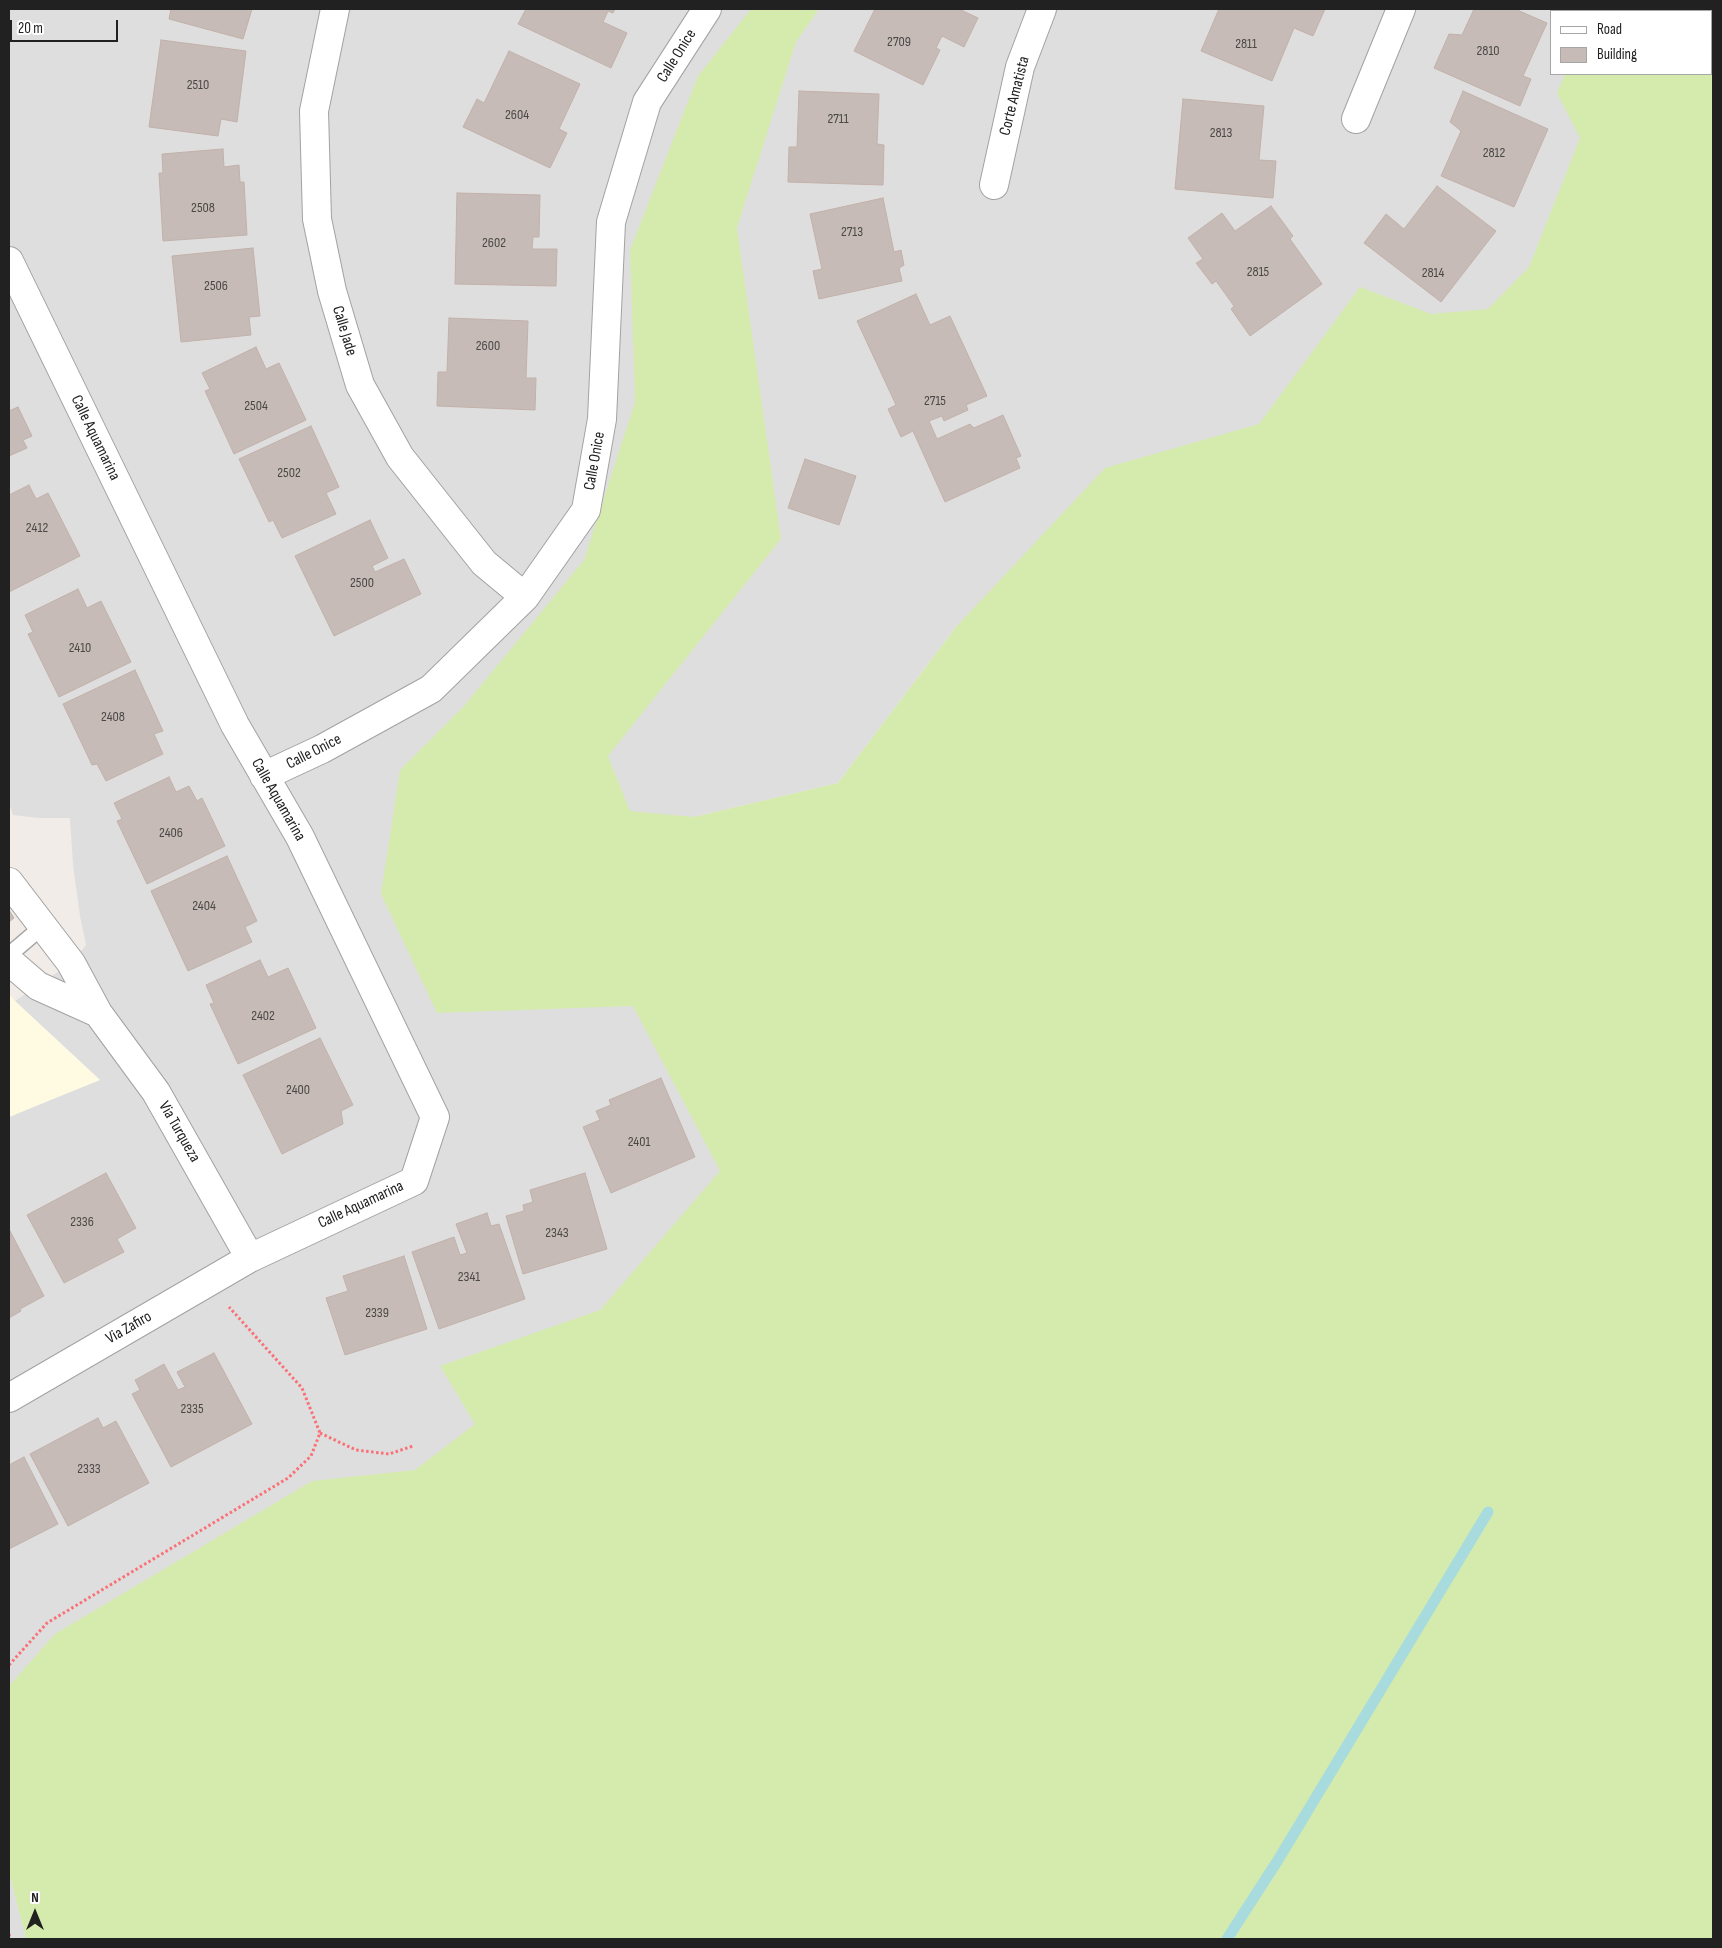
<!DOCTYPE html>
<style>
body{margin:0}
#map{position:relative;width:1722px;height:1948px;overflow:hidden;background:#f1ece8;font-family:"Sofia Sans Condensed",sans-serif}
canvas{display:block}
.frame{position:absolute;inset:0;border:10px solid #212121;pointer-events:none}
.legend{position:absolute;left:1550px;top:10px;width:162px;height:65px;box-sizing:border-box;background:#fff;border:1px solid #a6a6a6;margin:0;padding:6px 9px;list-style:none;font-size:15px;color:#212121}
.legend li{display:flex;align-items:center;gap:10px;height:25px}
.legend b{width:25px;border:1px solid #a6a6a6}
.north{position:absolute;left:10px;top:1888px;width:50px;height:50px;-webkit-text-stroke:4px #fff;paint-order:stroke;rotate:0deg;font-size:14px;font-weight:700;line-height:20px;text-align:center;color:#212121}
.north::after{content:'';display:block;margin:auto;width:18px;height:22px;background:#212121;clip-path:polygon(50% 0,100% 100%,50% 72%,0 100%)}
.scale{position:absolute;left:10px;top:20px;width:108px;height:22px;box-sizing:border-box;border:2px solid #212121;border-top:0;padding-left:6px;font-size:15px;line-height:18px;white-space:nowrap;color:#212121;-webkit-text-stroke:4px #fff;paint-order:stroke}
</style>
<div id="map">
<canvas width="1722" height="1948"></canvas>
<div class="frame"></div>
<ul class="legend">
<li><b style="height:6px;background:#fff"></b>Road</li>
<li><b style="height:14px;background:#c6bbb7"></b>Building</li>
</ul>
<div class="north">N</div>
<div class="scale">20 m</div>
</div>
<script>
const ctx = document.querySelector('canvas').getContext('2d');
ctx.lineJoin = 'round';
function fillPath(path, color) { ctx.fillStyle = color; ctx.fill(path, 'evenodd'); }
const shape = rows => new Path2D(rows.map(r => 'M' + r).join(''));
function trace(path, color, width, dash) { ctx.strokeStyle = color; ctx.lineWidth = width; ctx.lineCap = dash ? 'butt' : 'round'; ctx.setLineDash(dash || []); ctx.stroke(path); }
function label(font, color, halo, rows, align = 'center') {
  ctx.font = font + ' "Sofia Sans Condensed",sans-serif'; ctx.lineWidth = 5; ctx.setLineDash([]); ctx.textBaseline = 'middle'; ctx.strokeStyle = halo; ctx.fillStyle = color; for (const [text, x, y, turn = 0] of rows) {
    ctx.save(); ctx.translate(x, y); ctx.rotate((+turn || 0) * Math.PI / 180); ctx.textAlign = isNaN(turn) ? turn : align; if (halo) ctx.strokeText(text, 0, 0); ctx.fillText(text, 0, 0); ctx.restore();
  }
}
fillPath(shape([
 [9,9,1709,9,1708,11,1551,11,1551,74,1681,74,1631,275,956,627,838,783,694,817,814,1210,9,1780,9,1117,99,1079,15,1001,71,963,86,945,80,916,73,865,70,818,38,818,13,815,9,803],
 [9,1872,26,1939,9,1939]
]), '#dfdede');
fillPath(shape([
 [9,994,15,1001,100,1080,9,1117]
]), '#fffbe3');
fillPath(shape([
 [751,9,819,9,796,42,737,228,781,539,608,756,630,811,694,817,838,783,956,627,1105,468,1259,424,1360,287,1431,314,1488,309,1529,267,1580,138,1557,93,1565,74,1711,74,1711,11,1590,11,1591,9,1713,9,1713,1939,26,1939,9,1872,9,1686,55,1634,312,1481,415,1470,475,1424,440,1366,600,1310,720,1171,633,1006,437,1013,381,894,400,770,464,706,584,560,635,402,630,250,698,76]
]), '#d5ebae');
trace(shape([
 [1227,1939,1278,1860,1488,1512]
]), '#a8dbde', 11);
const building = shape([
 [171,9,252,9,243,39,169,19,171,9],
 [526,9,615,9,613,13,608,11,603,22,627,33,611,68,518,24,526,9],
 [875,9,959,9,978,18,964,47,942,36,936,48,940,50,923,85,854,51,875,9],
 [1219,9,1325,9,1313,36,1294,28,1272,81,1201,51,1219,9],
 [1474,9,1515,9,1547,23,1523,76,1531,79,1520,106,1434,68,1449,34,1462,35,1474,9],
 [161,40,246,51,237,122,221,119,218,136,149,127,161,40],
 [509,51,580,84,559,129,567,133,550,168,463,127,477,99,484,103,509,51],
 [799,91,879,94,877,144,884,145,883,185,788,182,789,147,797,147,799,91],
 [1463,91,1548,129,1514,207,1441,176,1461,131,1450,122,1463,91],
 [1183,99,1264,106,1259,160,1276,161,1273,198,1175,189,1183,99],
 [223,149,224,167,239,165,240,182,244,182,247,235,163,241,159,173,163,173,162,154,223,149],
 [1437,186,1496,231,1441,302,1364,243,1386,214,1404,229,1437,186],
 [457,193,540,195,539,237,533,237,532,249,557,249,556,286,455,284,457,193],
 [883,198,894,252,901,250,904,265,899,268,902,281,819,299,813,271,822,269,810,214,883,198],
 [1271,206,1293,236,1290,239,1322,284,1250,336,1231,309,1234,306,1216,281,1212,284,1196,263,1203,259,1188,238,1222,213,1235,231,1271,206],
 [253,248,260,316,249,317,251,335,181,342,172,256,253,248],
 [916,294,930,325,950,316,987,396,966,405,968,410,944,421,942,416,929,421,937,439,970,424,974,428,1003,415,1021,456,1016,458,1020,468,945,502,913,431,901,437,888,409,896,405,857,321,916,294],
 [449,318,528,321,526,378,536,378,535,410,437,406,438,372,447,372,449,318],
 [256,347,266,369,279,363,306,420,234,454,205,391,210,389,202,373,256,347],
 [18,407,32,436,23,440,27,448,9,456,9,411,18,407],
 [311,426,339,487,326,493,336,514,282,538,273,520,269,522,239,459,311,426],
 [805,459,856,476,839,525,788,508,805,459],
 [29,485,36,499,48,493,80,556,9,592,9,495,29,485],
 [370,520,388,558,372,566,375,572,404,559,421,594,334,636,295,556,370,520],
 [78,589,87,608,101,601,131,662,59,697,28,634,33,632,25,615,78,589],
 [135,670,163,731,154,734,163,754,106,781,97,764,92,765,63,704,135,670],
 [169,777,176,792,189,786,197,801,202,798,225,846,147,884,117,821,122,819,114,803,169,777],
 [227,856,257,921,245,927,252,942,188,971,151,891,227,856],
 [9,910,14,918,9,922,9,910],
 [260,960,268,977,288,968,316,1028,238,1064,210,1004,214,1003,206,985,260,960],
 [320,1038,353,1105,341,1111,343,1124,282,1154,243,1075,320,1038],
 [661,1078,695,1157,611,1193,583,1127,600,1120,596,1111,611,1105,609,1100,661,1078],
 [106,1173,136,1228,117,1239,124,1252,64,1283,27,1215,106,1173],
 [585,1173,607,1249,523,1274,506,1216,524,1211,523,1205,533,1202,530,1190,585,1173],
 [487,1213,491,1226,499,1224,525,1299,439,1329,412,1252,454,1237,460,1255,467,1253,456,1224,487,1213],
 [10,1231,44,1296,20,1309,21,1311,9,1318,10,1231],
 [404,1256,427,1329,345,1355,326,1298,348,1291,343,1276,404,1256],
 [214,1353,252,1424,171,1467,132,1394,140,1390,135,1380,164,1364,178,1390,185,1387,177,1372,214,1353],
 [98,1418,103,1428,116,1421,149,1483,68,1526,30,1454,98,1418],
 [24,1457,58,1524,9,1549,9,1465,24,1457]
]);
fillPath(building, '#c6bbb7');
trace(building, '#c3b1aa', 1);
const service = shape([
 [9,955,43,926]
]);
const minor = shape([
 [335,9,314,111,317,219,332,291,360,385,400,457,484,563,525,597],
 [1356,119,1401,9],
 [994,185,1020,67,1042,9],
 [9,261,235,725,300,837,435,1117,414,1181,250,1258,9,1398],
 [264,776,322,749,431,689,525,597,586,510,602,419,611,222,647,102,707,9],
 [9,882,71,963,98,1013,156,1092,250,1258],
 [9,961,38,986,98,1013]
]);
trace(service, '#a2a2a2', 18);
trace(minor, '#a2a2a2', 30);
trace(shape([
 [320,1433,356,1450,389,1454,413,1446],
 [9,1665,47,1623,288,1478,311,1456,320,1433,302,1388,229,1307],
 [9,1934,10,1939]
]), '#fa7077', 3, [2.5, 2.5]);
trace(service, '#fff', 15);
trace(minor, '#fff', 28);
label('14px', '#4a4846', null, [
 ["2709",899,42],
 ["2811",1246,44],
 ["2810",1488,51],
 ["2510",198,85],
 ["2604",517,115],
 ["2711",838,119],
 ["2813",1221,133],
 ["2812",1494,153],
 ["2508",203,208],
 ["2713",852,232],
 ["2602",494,243],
 ["2815",1258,272],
 ["2814",1433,273],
 ["2506",216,286],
 ["2600",488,346],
 ["2715",935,401],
 ["2504",256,406],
 ["2502",289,473],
 ["2412",37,528],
 ["2500",362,583],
 ["2410",80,648],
 ["2408",113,717],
 ["2406",171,833],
 ["2404",204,906],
 ["2402",263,1016],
 ["2400",298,1090],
 ["2401",639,1142],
 ["2336",82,1222],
 ["2343",557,1233],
 ["2341",469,1277],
 ["2339",377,1313],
 ["2335",192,1409],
 ["2333",89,1469]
]);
label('16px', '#212121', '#fff', [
 ["Calle Onice",677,56,-58],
 ["Corte Amatista",1015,96,-76],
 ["Calle Jade",344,331,73],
 ["Calle Aquamarina",95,438,64],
 ["Calle Onice",595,461,-80],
 ["Calle Onice",314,752,-27],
 ["Calle Aquamarina",278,800,60],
 ["Via Turqueza",179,1132,60],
 ["Calle Aquamarina",361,1205,-25],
 ["Via Zafiro",129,1328,-30]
]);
</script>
